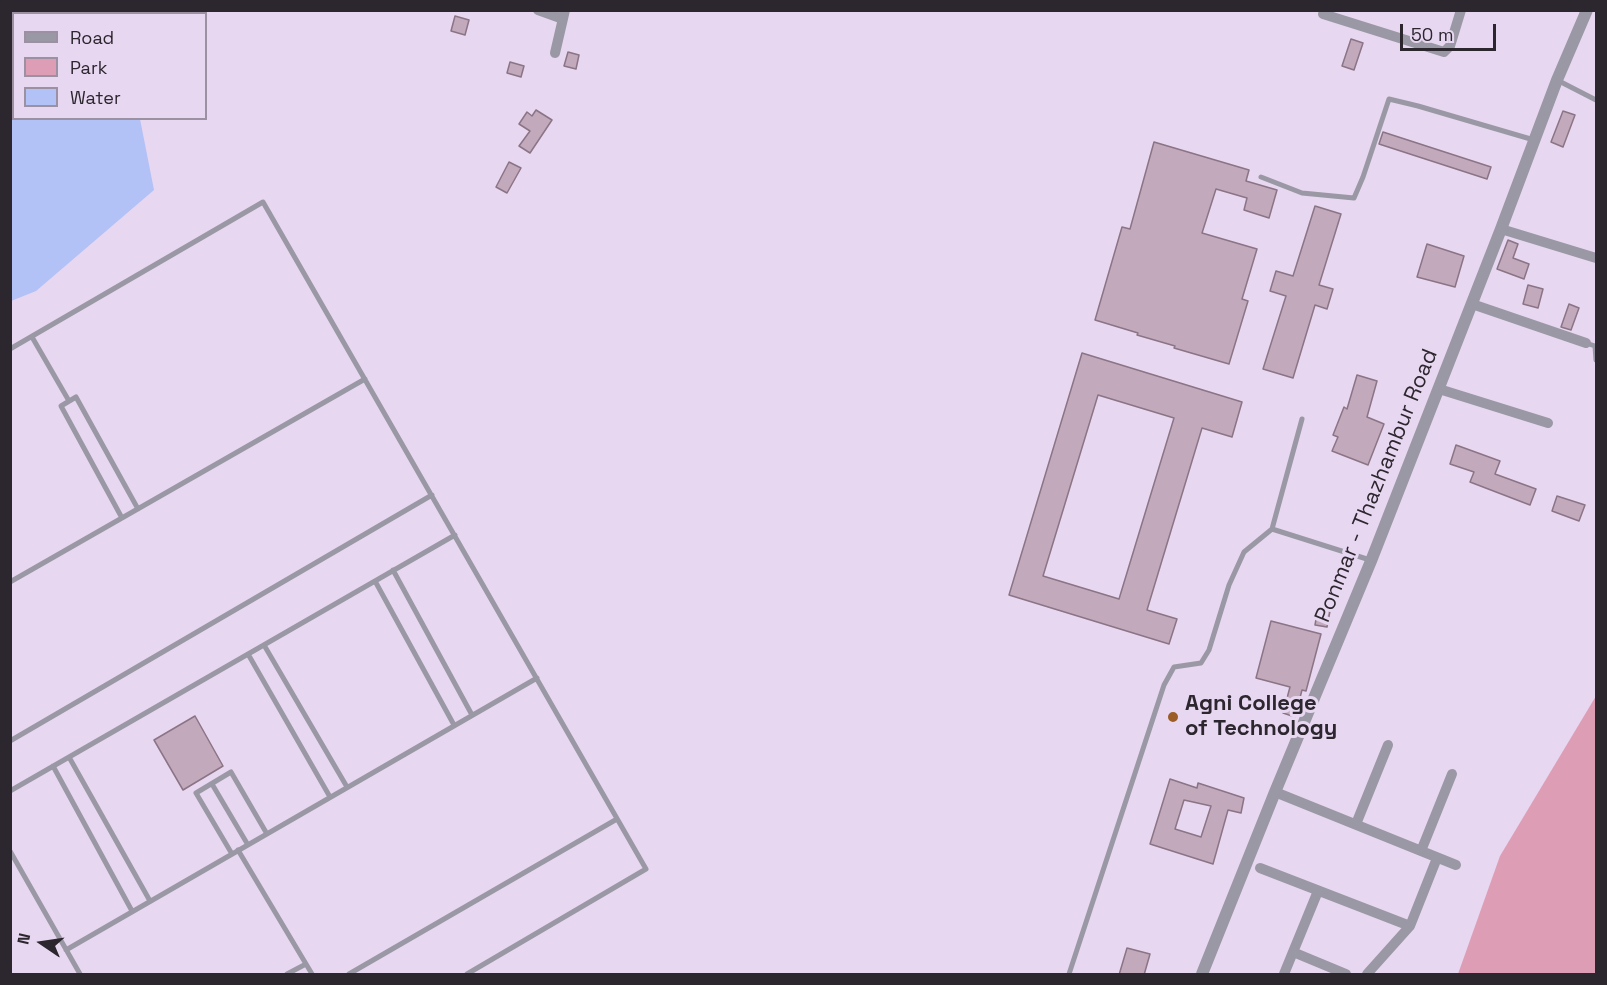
<!DOCTYPE html>
<style>
body{margin:0}
#map{position:relative;width:1607px;height:985px;overflow:hidden;background:#e7d7f0;font-family:"Space Grotesk",sans-serif}
canvas{display:block}
.frame{position:absolute;inset:0;border:12px solid #2c262f;pointer-events:none}
.legend{position:absolute;left:12px;top:12px;width:195px;height:108px;box-sizing:border-box;background:#e7d7f0;border:2px solid #9c90a3;margin:0;padding:8px 10px;list-style:none;font-size:18px;color:#2c262f}
.legend li{display:flex;align-items:center;gap:12px;height:30px}
.legend b{width:30px;border:2px solid #9c90a3}
.north{position:absolute;left:12px;top:913px;width:60px;height:60px;-webkit-text-stroke:4px #e7d7f0;paint-order:stroke;rotate:283deg;font-size:16px;font-weight:700;line-height:24px;text-align:center;color:#2c262f}
.north::after{content:'';display:block;margin:auto;width:21px;height:27px;background:#2c262f;clip-path:polygon(50% 0,100% 100%,50% 72%,0 100%)}
.scale{position:absolute;left:1400px;top:24px;width:96px;height:27px;box-sizing:border-box;border:3px solid #2c262f;border-top:0;padding-left:8px;font-size:18px;line-height:21px;white-space:nowrap;color:#2c262f;-webkit-text-stroke:4px #e7d7f0;paint-order:stroke}
</style>
<div id="map">
<canvas width="1607" height="985"></canvas>
<div class="frame"></div>
<ul class="legend">
<li><b style="height:8px;background:#9a98a4"></b>Road</li>
<li><b style="height:16px;background:#dd9db5"></b>Park</li>
<li><b style="height:16px;background:#b2c1f6"></b>Water</li>
</ul>
<div class="north">N</div>
<div class="scale">50 m</div>
</div>
<script>
const ctx = document.querySelector('canvas').getContext('2d');
ctx.lineJoin = 'round';
function fillPath(path, color) { ctx.fillStyle = color; ctx.fill(path, 'evenodd'); }
const shape = rows => new Path2D(rows.map(r => 'M' + r).join(''));
function trace(path, color, width, dash) { ctx.strokeStyle = color; ctx.lineWidth = width; ctx.lineCap = dash ? 'butt' : 'round'; ctx.setLineDash(dash || []); ctx.stroke(path); }
function label(font, color, halo, rows, align = 'center') {
  ctx.font = font + ' "Space Grotesk",sans-serif'; ctx.lineWidth = 6; ctx.setLineDash([]); ctx.textBaseline = 'middle'; ctx.strokeStyle = halo; ctx.fillStyle = color; for (const [text, x, y, turn = 0] of rows) {
    ctx.save(); ctx.translate(x, y); ctx.rotate((+turn || 0) * Math.PI / 180); ctx.textAlign = isNaN(turn) ? turn : align; if (halo) ctx.strokeText(text, 0, 0); ctx.fillText(text, 0, 0); ctx.restore();
  }
}
fillPath(shape([
 [1596,696,1596,974,1458,974,1500,856]
]), '#dd9db5');
fillPath(shape([
 [11,10,117,11,118,13,14,14,14,118,140,119,154,190,36,291,11,301]
]), '#b2c1f6');
const building = shape([
 [455,16,469,20,465,35,451,31,455,16],
 [1351,39,1363,43,1354,70,1342,66,1351,39],
 [568,52,579,55,576,69,564,66,568,52],
 [510,62,524,66,521,77,507,73,510,62],
 [536,110,552,120,530,153,519,146,530,131,519,124,527,112,532,116,536,110],
 [1563,111,1575,115,1563,147,1551,142,1563,111],
 [1383,132,1491,167,1487,179,1379,144,1383,132],
 [1154,142,1249,170,1246,181,1277,190,1269,218,1244,210,1247,198,1216,189,1202,233,1257,249,1242,299,1248,301,1229,364,1174,348,1175,346,1137,335,1138,333,1095,320,1122,227,1130,229,1154,142],
 [509,162,521,168,507,193,496,187,509,162],
 [1315,206,1341,214,1319,285,1333,289,1327,309,1315,305,1293,378,1263,369,1286,296,1270,291,1276,271,1293,276,1315,206],
 [1508,240,1518,244,1513,258,1529,264,1524,279,1497,269,1508,240],
 [1427,244,1464,256,1455,287,1417,277,1427,244],
 [1528,285,1543,289,1538,308,1523,304,1528,285],
 [1569,304,1579,308,1571,330,1561,327,1569,304],
 [1082,353,1242,402,1232,437,1202,428,1147,610,1177,619,1169,644,1009,595,1082,353],
 [1098,395,1174,418,1119,599,1043,576,1098,395],
 [1357,375,1377,381,1367,417,1384,424,1368,465,1332,451,1338,437,1333,435,1344,407,1347,409,1357,375],
 [1456,445,1500,461,1495,474,1536,489,1530,505,1470,482,1474,472,1450,464,1456,445],
 [1557,496,1585,505,1579,521,1552,511,1557,496],
 [1318,608,1330,611,1327,627,1315,625,1318,608],
 [1271,621,1321,634,1306,691,1302,690,1295,717,1283,713,1290,687,1256,678,1271,621],
 [195,716,223,766,183,790,154,740,195,716],
 [1170,779,1197,788,1198,783,1244,798,1241,813,1228,810,1213,864,1150,844,1170,779],
 [1184,800,1211,806,1201,837,1175,829,1184,800],
 [1127,948,1150,954,1144,975,1119,975,1127,948]
]);
fillPath(building, '#c2aabc');
trace(building, '#8a7485', 1.5);
trace(shape([
 [1557,80,1596,100],
 [1261,177,1302,193,1354,198,1363,177,1389,99,1418,106,1534,140],
 [32,337,69,401],
 [1586,343,1595,346,1596,360],
 [10,349,263,202,646,869,467,974],
 [122,518,61,406,76,397,138,509],
 [1272,529,1302,419],
 [393,570,472,715],
 [375,581,454,725],
 [10,582,365,379],
 [264,645,347,787],
 [248,654,330,797],
 [10,741,432,495],
 [69,757,150,901],
 [53,766,132,911],
 [212,784,248,845],
 [10,791,455,535],
 [238,850,312,974],
 [10,851,80,974],
 [232,854,196,793,231,772,267,834],
 [66,950,537,678],
 [287,974,306,964],
 [349,974,617,819],
 [1069,974,1164,685,1174,667,1201,663,1209,650,1229,585,1244,552,1272,529,1370,560]
]), '#9a98a4', 5);
trace(shape([
 [538,10,563,19],
 [1323,14,1444,52,1450,46,1461,10],
 [555,53,565,10],
 [1501,229,1596,258],
 [1472,304,1586,343],
 [1439,389,1548,423],
 [1275,792,1456,865],
 [1356,824,1388,745],
 [1421,851,1452,774],
 [1260,868,1410,926],
 [1293,952,1346,974],
 [1284,974,1318,891],
 [1367,974,1410,926,1437,858]
]), '#9a98a4', 10);
trace(shape([
 [1202,974,1275,792,1371,561,1501,229,1557,80,1587,10]
]), '#9a98a4', 12);
for (const [x, y, r, color] of [
 [1173,717,6,"#9c5c26"]
]) { const dot = new Path2D(); dot.arc(x, y, r, 0, 2 * Math.PI); ctx.fillStyle = color; ctx.fill(dot); trace(dot, '#e7d7f0', 2); }
label('22px', '#2c262f', '#e7d7f0', [
 ["Ponmar - Thazhambur Road",1377,486,-68]
]);
label('bold 22px', '#2c262f', '#e7d7f0', [
 ["Agni College",1185,704],
 ["of Technology",1185,729]
], 'left');
</script>
